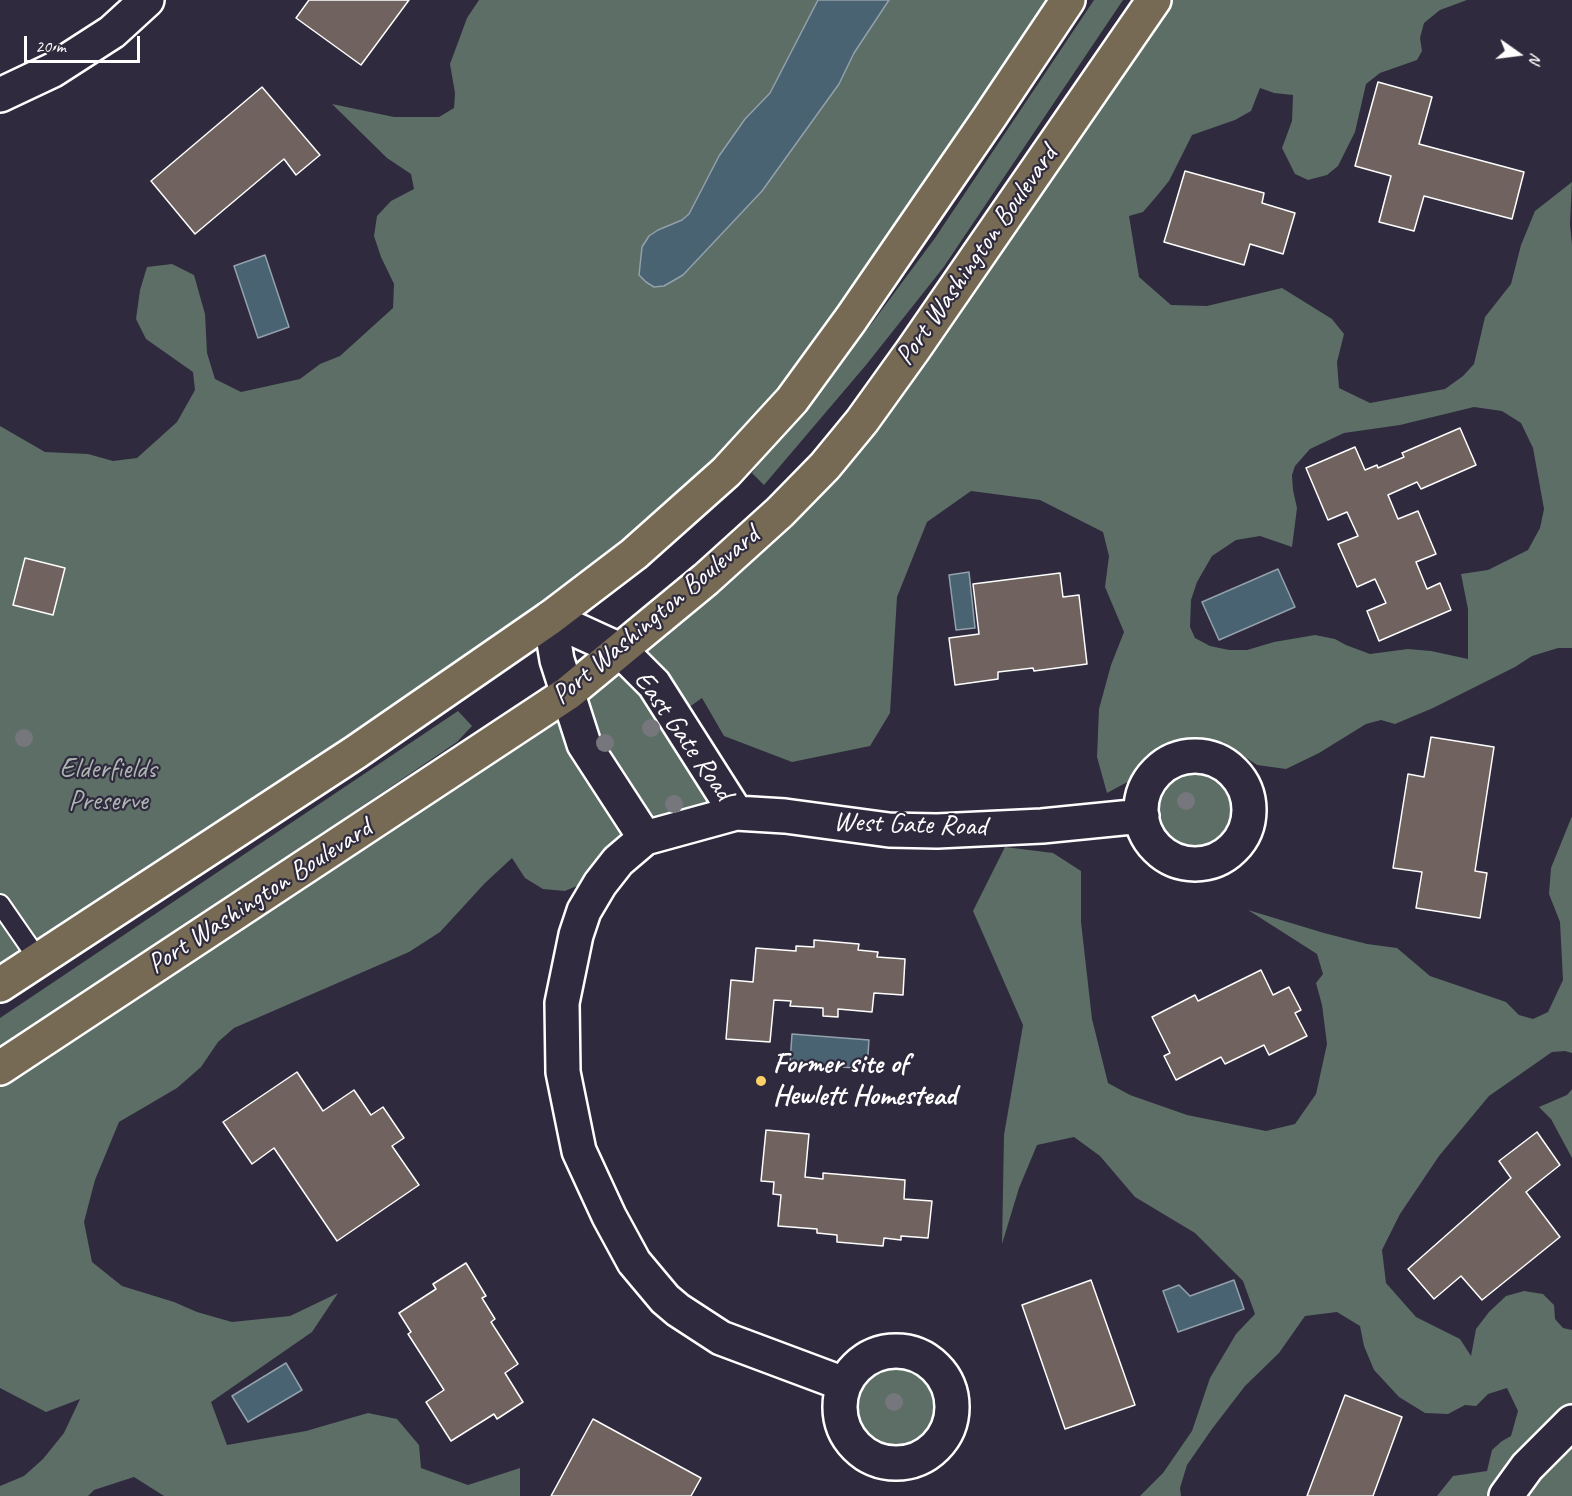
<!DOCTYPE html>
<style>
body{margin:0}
#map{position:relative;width:1572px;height:1496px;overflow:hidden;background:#2f2a3d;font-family:Caveat,sans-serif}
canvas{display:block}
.north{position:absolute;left:1488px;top:24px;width:60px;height:60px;-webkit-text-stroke:4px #2f2a3d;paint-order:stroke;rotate:104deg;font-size:16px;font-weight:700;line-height:24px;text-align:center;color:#fff}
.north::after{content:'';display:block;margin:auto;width:21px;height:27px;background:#fff;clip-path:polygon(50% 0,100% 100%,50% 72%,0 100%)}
.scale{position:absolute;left:24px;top:36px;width:116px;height:27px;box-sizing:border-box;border:3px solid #fff;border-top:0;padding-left:8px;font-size:18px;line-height:21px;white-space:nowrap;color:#fff;-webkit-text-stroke:4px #2f2a3d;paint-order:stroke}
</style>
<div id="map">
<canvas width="1572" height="1496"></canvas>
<div class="north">N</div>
<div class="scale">20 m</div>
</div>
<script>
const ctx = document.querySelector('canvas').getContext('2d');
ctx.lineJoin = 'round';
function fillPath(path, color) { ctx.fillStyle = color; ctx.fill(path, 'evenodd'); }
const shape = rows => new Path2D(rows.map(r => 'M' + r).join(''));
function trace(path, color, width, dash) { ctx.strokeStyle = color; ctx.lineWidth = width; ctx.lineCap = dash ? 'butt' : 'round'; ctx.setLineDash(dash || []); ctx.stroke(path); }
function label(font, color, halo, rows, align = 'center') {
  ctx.font = font + ' Caveat,sans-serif'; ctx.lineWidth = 4.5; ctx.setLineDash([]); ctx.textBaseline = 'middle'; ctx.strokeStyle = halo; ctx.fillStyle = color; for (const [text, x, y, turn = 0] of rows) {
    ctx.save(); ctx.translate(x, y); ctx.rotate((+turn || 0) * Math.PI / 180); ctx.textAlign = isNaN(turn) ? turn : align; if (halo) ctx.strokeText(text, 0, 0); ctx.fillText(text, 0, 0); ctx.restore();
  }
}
fillPath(shape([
 [479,0,818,0,770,93,745,119,719,156,689,214,682,220,658,230,655,287,664,286,683,275,762,191,839,84,854,53,889,0,1068,0,901,239,675,519,0,985,0,426,45,452,88,454,113,461,137,458,177,422,195,390,193,372,146,339,136,319,140,290,147,267,172,264,194,275,205,314,207,353,215,379,241,392,300,379,320,364,340,356,393,308,394,284,381,257,374,236,377,216,391,201,414,189,411,174,387,158,332,104,394,117,439,117,454,108,455,93,450,64,467,18],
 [1094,0,1123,0,943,268,866,365,764,485,752,473,782,432,869,327,935,238],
 [1155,0,1467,0,1440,10,1424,23,1420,38,1422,51,1417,60,1380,73,1366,84,1355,132,1338,166,1327,175,1308,180,1295,174,1282,148,1292,121,1293,95,1274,93,1260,88,1251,111,1235,120,1192,135,1169,181,1156,197,1143,212,1129,216,1139,277,1171,305,1207,306,1282,288,1332,319,1344,334,1337,362,1339,388,1370,403,1445,389,1463,376,1474,364,1485,317,1511,284,1521,245,1535,211,1572,182,1570,224,1572,245,1572,648,1558,648,1532,656,1515,667,1433,708,1395,724,1381,720,1366,724,1319,753,1286,769,1257,765,1223,742,1165,749,1133,779,1107,793,1097,757,1099,709,1111,665,1124,632,1105,587,1109,556,1103,532,1040,500,971,491,927,522,897,597,890,713,870,746,792,762,724,736,702,698,675,717,736,813,645,838,618,815,622,834,618,851,591,880,565,891,543,889,525,878,512,858,485,883,440,932,409,952,234,1028,218,1042,201,1067,177,1088,119,1122,95,1180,84,1222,92,1262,122,1286,174,1302,197,1312,232,1322,290,1316,338,1293,312,1332,211,1402,227,1445,306,1431,368,1413,397,1419,419,1445,421,1468,468,1485,520,1468,520,1496,164,1496,134,1477,94,1490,88,1496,0,1496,0,1486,24,1476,43,1459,64,1433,80,1399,46,1412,0,1388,0,1069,514,730,780,512],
 [1474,407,1502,411,1521,423,1533,448,1544,509,1540,528,1528,550,1488,570,1461,574,1468,609,1468,659,1431,651,1408,649,1370,654,1346,645,1335,639,1315,635,1274,642,1247,650,1229,650,1210,646,1195,638,1190,627,1191,600,1197,582,1212,556,1236,540,1260,536,1292,547,1297,508,1293,490,1292,475,1295,466,1310,449,1344,433,1400,425],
 [458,711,472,726,457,742,0,1051,0,1018],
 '1142 810a54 54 0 1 1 108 0a54 54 0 1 1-108 0Z',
 [1572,816,1572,1053,1565,1051,1552,1052,1489,1096,1439,1156,1400,1214,1382,1250,1386,1283,1416,1317,1460,1339,1471,1356,1476,1329,1489,1312,1506,1296,1524,1291,1543,1294,1554,1305,1555,1319,1563,1328,1572,1330,1572,1496,1437,1496,1453,1476,1487,1471,1492,1450,1502,1441,1511,1436,1518,1411,1507,1388,1488,1394,1476,1406,1465,1405,1448,1414,1425,1413,1399,1397,1374,1370,1364,1346,1360,1326,1337,1312,1305,1316,1279,1353,1245,1386,1212,1429,1187,1465,1180,1488,1181,1496,1140,1496,1163,1473,1192,1431,1210,1378,1236,1334,1255,1314,1243,1281,1195,1233,1135,1197,1100,1156,1074,1137,1037,1145,1019,1188,1002,1244,1004,1135,1023,1025,973,911,1005,847,1053,853,1081,871,1081,922,1092,1019,1108,1083,1130,1095,1187,1115,1266,1131,1295,1124,1316,1094,1327,1044,1322,1005,1316,983,1323,974,1317,954,1248,910,1324,933,1367,944,1397,948,1430,976,1506,1002,1519,1015,1533,1019,1548,1012,1563,980,1560,922,1549,894,1551,868],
 [1572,1089,1572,1158,1551,1119,1539,1107,1567,1095],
 '840 1407a56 56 0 1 1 112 0a56 56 0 1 1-112 0Z'
]), '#5c6e66');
const water = shape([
 [818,0,889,0,854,53,839,84,762,191,683,275,664,286,654,287,646,282,639,275,642,247,649,236,658,230,682,220,689,214,719,156,745,119,770,93,818,0],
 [265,255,289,327,258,338,234,266,265,255],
 [1278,569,1295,607,1219,640,1202,602,1278,569],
 [969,572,975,628,956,630,949,575,969,572],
 [792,1034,869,1040,867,1069,790,1063,792,1034],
 [1234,1280,1244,1309,1178,1332,1163,1291,1179,1285,1190,1296,1234,1280],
 [286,1363,302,1390,248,1422,232,1396,286,1363]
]);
fillPath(water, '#4a6373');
trace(water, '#92a1ab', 1.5);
const building = shape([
 [309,0,409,0,361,65,296,18,309,0],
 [1378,82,1432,97,1419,144,1524,172,1512,219,1424,196,1414,231,1379,222,1391,176,1355,166,1378,82],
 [262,87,320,155,296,175,284,159,195,234,151,181,262,87],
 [1185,171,1264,193,1262,203,1295,213,1283,254,1250,244,1244,265,1164,242,1185,171],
 [1460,428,1476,465,1421,489,1417,482,1388,495,1398,519,1418,511,1436,554,1416,562,1427,589,1440,583,1451,610,1379,641,1367,611,1386,603,1375,579,1357,587,1338,544,1358,536,1347,512,1328,520,1306,468,1355,447,1365,470,1377,465,1378,468,1404,457,1402,453,1460,428],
 [25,558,65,568,53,615,13,605,25,558],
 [1060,573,1063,597,1079,595,1087,664,1034,671,1033,668,998,672,998,679,955,685,949,638,979,634,973,584,1060,573],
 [1431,737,1494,747,1475,871,1487,873,1480,918,1416,908,1422,872,1393,868,1408,774,1424,777,1431,737],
 [814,940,859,944,858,950,878,952,877,957,905,959,903,995,874,993,872,1012,838,1009,838,1017,823,1016,823,1008,790,1006,791,1001,774,1000,770,1042,726,1039,731,980,753,982,756,948,796,951,796,946,814,947,814,940],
 [1261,970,1273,995,1289,987,1301,1010,1295,1013,1307,1036,1269,1055,1264,1045,1225,1064,1221,1057,1176,1080,1164,1056,1170,1053,1152,1017,1195,995,1198,1001,1261,970],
 [297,1072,323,1111,354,1090,371,1115,383,1107,404,1138,392,1146,419,1185,337,1241,274,1148,252,1164,223,1122,297,1072],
 [766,1130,809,1134,805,1177,823,1179,823,1173,905,1180,904,1199,932,1201,928,1238,901,1236,901,1240,884,1238,883,1246,837,1242,837,1235,817,1233,817,1229,778,1226,781,1195,773,1194,774,1182,761,1181,766,1130],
 [1537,1132,1560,1165,1526,1192,1560,1237,1482,1300,1461,1276,1434,1299,1408,1269,1511,1178,1499,1161,1537,1132],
 [466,1263,486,1296,482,1298,495,1319,491,1322,518,1364,505,1373,523,1402,497,1419,494,1414,451,1441,426,1402,444,1390,408,1334,411,1332,399,1313,436,1289,433,1284,466,1263],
 [1091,1280,1135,1405,1065,1429,1022,1305,1091,1280],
 [1345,1395,1402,1417,1373,1496,1307,1496,1345,1395],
 [593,1419,701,1478,691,1496,551,1496,593,1419]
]);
fillPath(building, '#70635f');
trace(building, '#fff', 1.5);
const service = shape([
 [0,904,38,959]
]);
const minor = shape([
 [0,95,53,70,112,32,147,0],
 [550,618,620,650,654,684,736,813],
 [550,618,557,660,584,744,645,838],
 '1141 810a54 54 0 1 1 108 0a54 54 0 1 1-108 0Z',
 '840 1407a56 56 0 1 1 112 0a56 56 0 1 1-112 0Z',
 [844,1384,721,1338,678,1310,665,1299,634,1262,609,1216,579,1151,563,1072,562,1003,576,935,584,911,600,884,618,861,645,838,736,813,785,816,889,830,937,831,1042,826,1142,816],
 [1506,1496,1527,1467,1572,1422]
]);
const primary = shape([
 [0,985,356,752,550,618,634,554,726,472,792,400,851,319,989,118,1068,0],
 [0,1068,568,693,706,579,780,512,825,466,862,421,913,350,1154,0]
]);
trace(service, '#fff', 22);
trace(minor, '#fff', 38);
trace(primary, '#fff', 38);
trace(service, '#2f2a3d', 18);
trace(minor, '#2f2a3d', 33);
trace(primary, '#766a54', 33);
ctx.fillStyle = '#75777d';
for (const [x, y] of [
 [651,728],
 [24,738],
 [605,743],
 [1186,801],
 [674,804],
 [894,1402]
]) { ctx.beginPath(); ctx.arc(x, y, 9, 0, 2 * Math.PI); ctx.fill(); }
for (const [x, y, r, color] of [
 [761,1081,6,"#ffd166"]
]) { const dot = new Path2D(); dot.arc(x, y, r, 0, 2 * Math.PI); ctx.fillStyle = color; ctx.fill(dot); trace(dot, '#2f2a3d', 2); }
label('28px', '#fff', '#2f2a3d', [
 ["Port Washington Boulevard",977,256,-55],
 ["Port Washington Boulevard",656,616,-40],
 ["East Gate Road",683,736,55],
 ["West Gate Road",910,825,2],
 ["Port Washington Boulevard",260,897,-33]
]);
label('28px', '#aeb6b2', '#2f2a3d', [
 ["Elderfields",108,770],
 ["Preserve",108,802]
]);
label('bold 28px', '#fff', '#2f2a3d', [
 ["Former site of",773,1065],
 ["Hewlett Homestead",773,1097]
], 'left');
</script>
